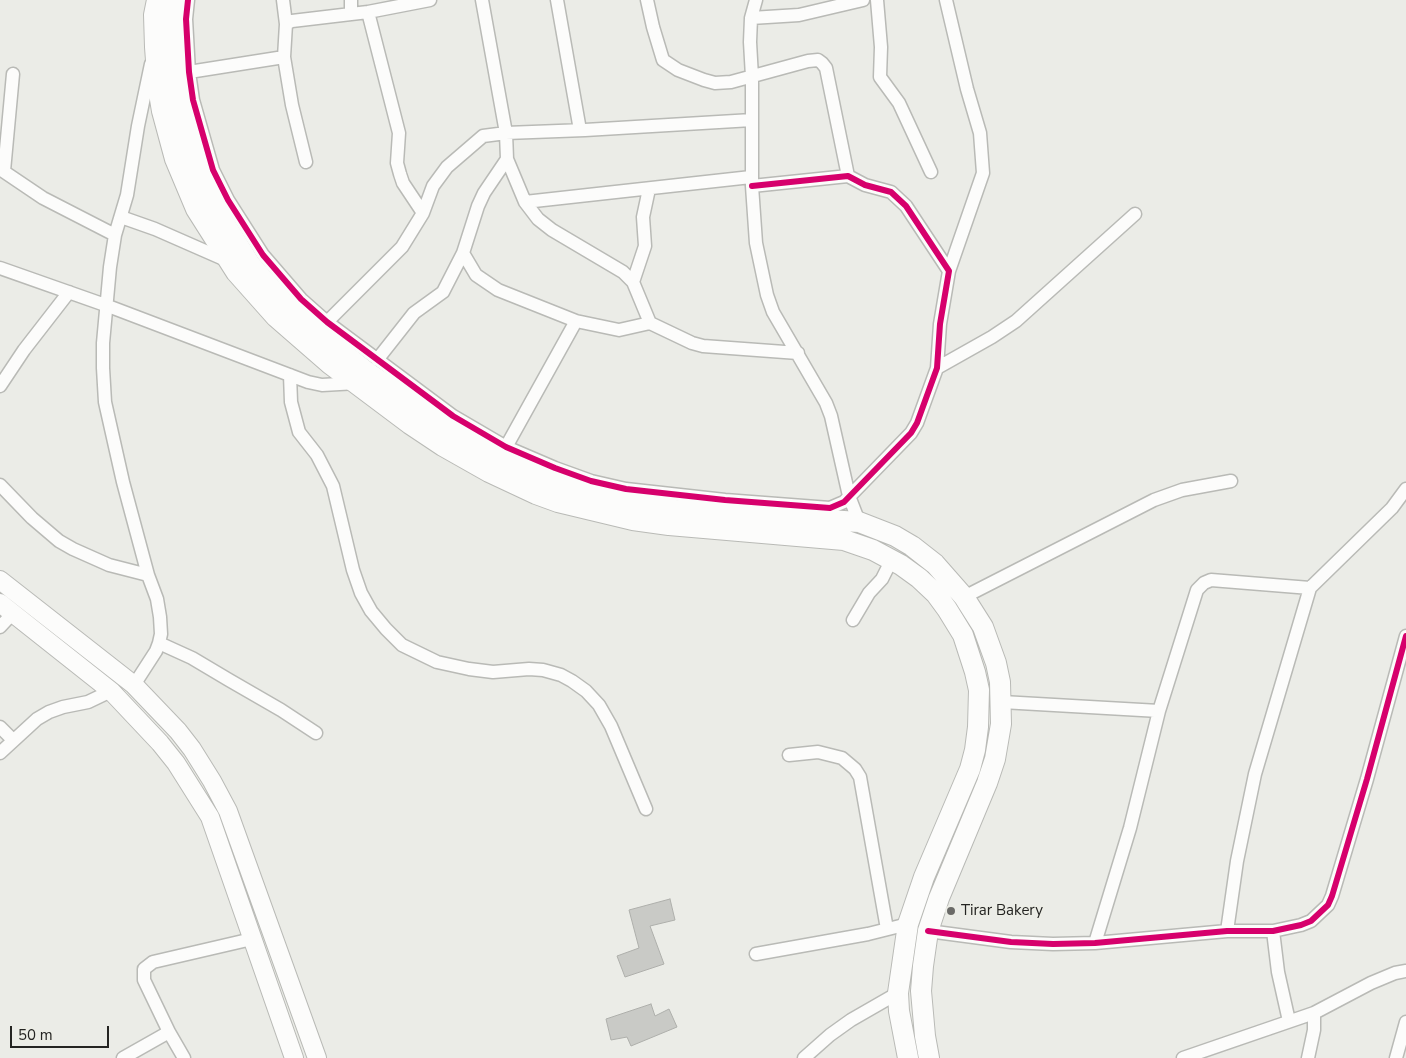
<!DOCTYPE html>
<style>
body{margin:0}
#map{position:relative;width:1406px;height:1058px;overflow:hidden;background:#ebece7;font-family:"Nunito Sans",sans-serif}
canvas{display:block}
.scale{position:absolute;left:10px;top:1026px;width:99px;height:22px;box-sizing:border-box;border:2px solid #242422;border-top:0;padding-left:6px;font-size:15px;line-height:18px;white-space:nowrap;color:#242422;-webkit-text-stroke:4px #ecede6;paint-order:stroke}
</style>
<div id="map">
<canvas width="1406" height="1058"></canvas>
<div class="scale">50 m</div>
</div>
<script>
const ctx = document.querySelector('canvas').getContext('2d');
ctx.lineJoin = 'round';
function fillPath(path, color) { ctx.fillStyle = color; ctx.fill(path, 'evenodd'); }
const shape = rows => new Path2D(rows.map(r => 'M' + r).join(''));
function trace(path, color, width, dash) { ctx.strokeStyle = color; ctx.lineWidth = width; ctx.lineCap = dash ? 'butt' : 'round'; ctx.setLineDash(dash || []); ctx.stroke(path); }
function label(font, color, halo, rows, align = 'center') {
  ctx.font = font + ' "Nunito Sans",sans-serif'; ctx.lineWidth = 4; ctx.setLineDash([]); ctx.textBaseline = 'middle'; ctx.strokeStyle = halo; ctx.fillStyle = color; for (const [text, x, y, turn = 0] of rows) {
    ctx.save(); ctx.translate(x, y); ctx.rotate((+turn || 0) * Math.PI / 180); ctx.textAlign = isNaN(turn) ? turn : align; if (halo) ctx.strokeText(text, 0, 0); ctx.fillText(text, 0, 0); ctx.restore();
  }
}
const building = shape([
 [670,899,675,920,650,926,664,964,625,977,617,956,639,948,629,910,670,899],
 [651,1004,655,1016,669,1009,677,1027,631,1046,627,1037,611,1040,606,1019,651,1004]
]);
fillPath(building, '#c9cac6');
trace(building, '#aeafab', 1);
const minor = shape([
 [188,0,186,19,189,72,193,100,213,170,228,200,263,255,301,299,327,322,453,416,506,447,555,468,591,481,626,489,725,500,830,508,844,502,911,433,917,423,937,368,940,324,949,271,906,206,891,192,865,185,848,176,752,186],
 [283,0,286,24],
 [351,0,351,14],
 [482,0,506,133,507,159,525,202,538,219,552,230,623,272,633,282,650,323],
 [557,0,580,130],
 [647,0,653,27,663,60,678,70,704,80,715,83,731,82,808,61,818,60,822,63,826,68,848,176],
 [756,0,751,18,750,42,752,77,752,186,756,243,767,295,773,312,826,403,831,416,849,496,859,522],
 [877,0,881,47,880,77,899,103,931,172],
 [946,0,967,89,980,133,983,173,949,271],
 [368,12,399,133,397,163,400,174,403,183,423,213],
 [751,18,799,15,863,0],
 [189,72,284,57],
 [306,162,292,105,284,57,286,24,292,21,368,12,430,0],
 [0,169,43,198,115,235],
 [4,171,13,74],
 [525,202,751,177],
 [121,217,155,229,228,261],
 [463,253,476,275,498,290,576,321,619,330,650,323,692,343,703,346,798,353],
 [0,268,108,306,308,382,322,385,357,383],
 [633,282,645,246,643,217,649,189],
 [327,322,402,247,423,213,433,186,447,167,483,136,506,133,585,130,752,120],
 [377,360,414,313,443,292,463,253,478,206,484,193,507,159],
 [937,368,992,337,1016,321,1135,214],
 [290,375,291,402,299,432,317,455,333,486,353,570,361,593,371,611,386,629,402,645,437,662,469,669,493,672,529,669,543,670,561,675,572,681,586,691,599,705,611,726,646,809],
 [0,386,24,350,69,292],
 [506,447,576,321],
 [0,485,32,518,59,541,73,549,109,565,148,575],
 [964,597,1154,500,1182,490,1231,481],
 [853,620,869,593,882,579,892,559],
 [0,627,13,613],
 [159,643,192,658,229,680,281,710,316,733],
 [134,685,156,651,159,643,161,634,160,617,157,599,148,575,123,482,105,402,103,368,103,343,110,267,115,235,127,195,138,126,151,64],
 [1002,702,1159,711],
 [0,727,13,740],
 [0,753,37,719,49,712,63,707,88,702,111,691],
 [789,755,818,752,842,758,855,769,860,777,887,929],
 [928,931,1011,942,1053,944,1095,943,1227,931,1273,931,1301,925,1311,921,1328,905,1332,896,1367,779,1406,636],
 [1227,931,1237,861,1255,774,1310,588],
 [1273,931,1278,972,1289,1021],
 [1095,943,1130,828,1159,711,1197,590,1204,583,1211,580,1310,588,1392,508,1406,489],
 [756,954,868,934,908,924],
 [123,1058,169,1032],
 [184,1058,169,1032,144,980,144,969,153,962,252,939],
 [804,1058,830,1035,851,1020,898,993],
 [1183,1058,1314,1013,1371,983,1395,973,1406,971],
 [1308,1058,1314,1030,1314,1013],
 [1396,1058,1406,1022]
]);
const secondary = shape([
 [0,580,134,685,178,731,192,749,212,781,228,811,317,1058],
 [0,603,111,691,160,743,176,763,210,817,294,1058]
]);
const primary = shape([
 [157,0,154,15,155,47,158,87,162,111,175,159,196,209,236,272,276,317,330,364,410,424,443,446,489,472,536,494,558,502,633,520,669,525,844,540,873,550,901,565,919,578,936,594,947,609,963,635,975,672,979,690,978,727,975,750,970,769,924,877,908,924,898,993,899,1011,908,1058],
 [174,0,173,36,178,98,194,156,203,179,223,221,250,264,286,305,317,332,367,372,452,430,500,458,539,476,607,498,674,510,859,522,895,536,912,546,935,564,964,597,983,627,996,663,1000,682,1001,724,995,759,987,783,939,898,928,931,923,966,921,991,925,1036,929,1058]
]);
trace(minor, '#b9bab6', 15);
trace(secondary, '#b9bab6', 20);
trace(primary, '#b9bab6', 22);
trace(minor, '#fcfcfb', 12);
trace(secondary, '#fcfcfb', 18);
trace(primary, '#fcfcfb', 20);
trace(shape([
 [188,0,186,19,189,72,193,100,213,170,228,200,263,255,301,299,327,322,453,416,506,447,555,468,591,481,626,489,725,500,830,508,844,502,911,433,917,423,937,368,940,324,949,271,906,206,891,192,865,185,848,176,752,186],
 [928,931,1011,942,1053,944,1095,943,1227,931,1273,931,1301,925,1311,921,1328,905,1332,896,1367,779,1406,636]
]), '#d6006c', 6);
for (const [x, y, r, color] of [
 [951,911,5,"#6a6a67"]
]) { const dot = new Path2D(); dot.arc(x, y, r, 0, 2 * Math.PI); ctx.fillStyle = color; ctx.fill(dot); trace(dot, '#ecede6', 2); }
label('15px', '#242422', '#ecede6', [
 ["Tirar Bakery",961,911]
], 'left');
</script>
